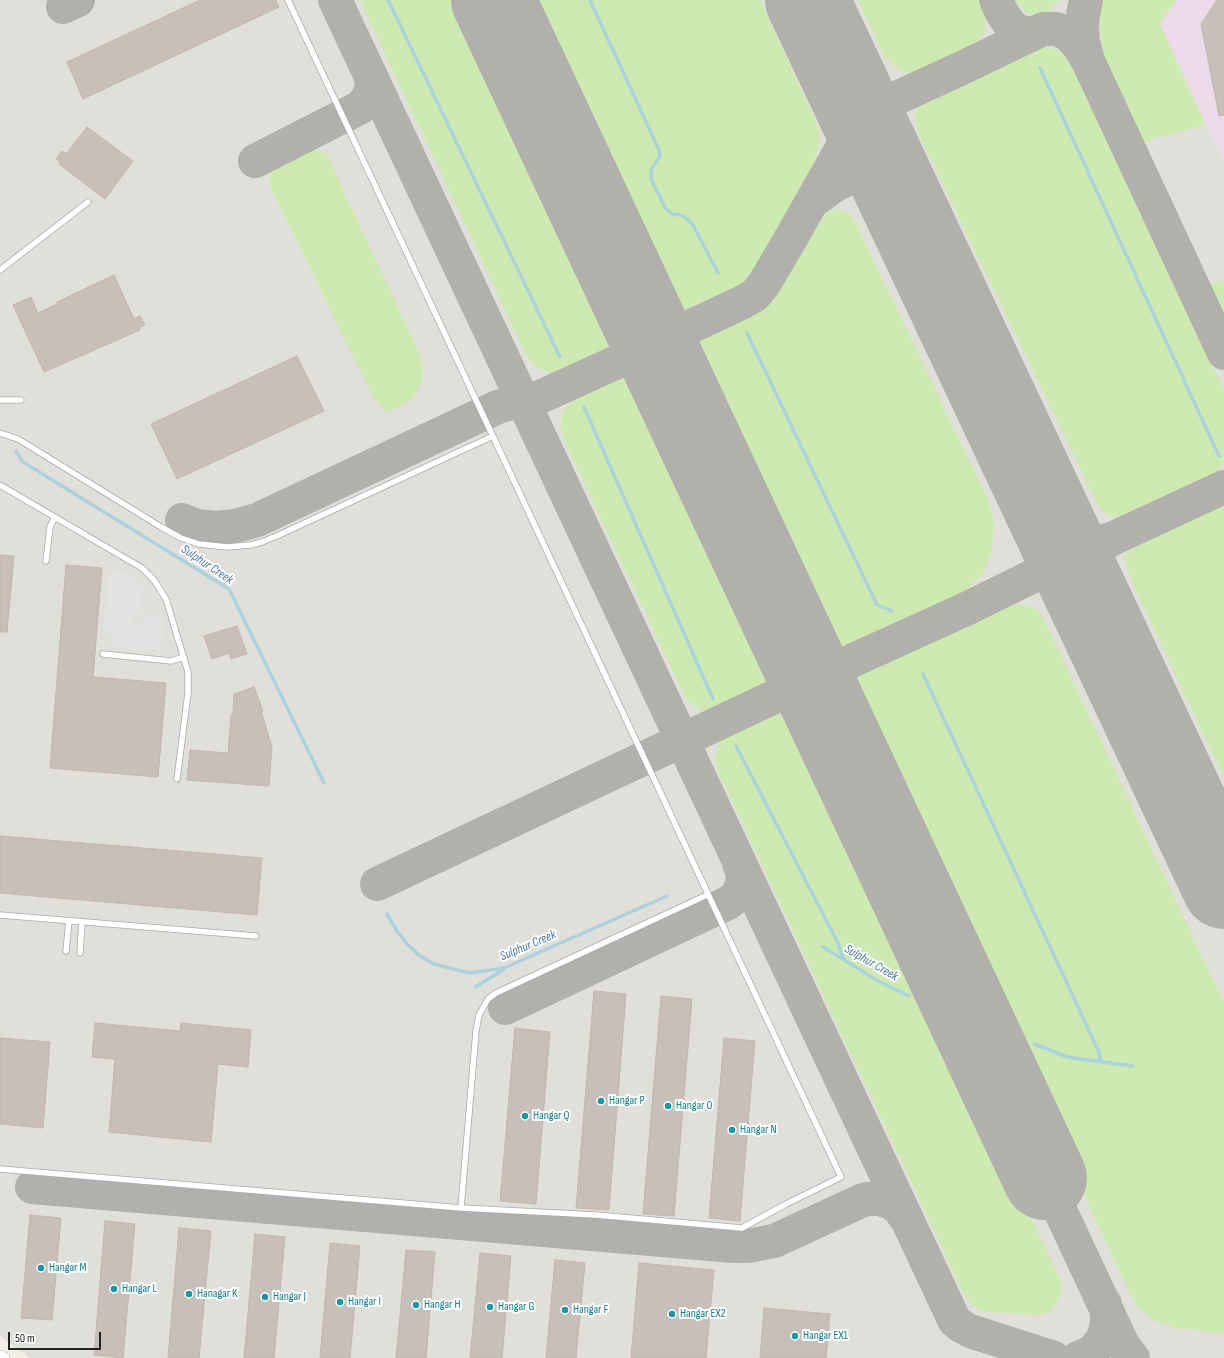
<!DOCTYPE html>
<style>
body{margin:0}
#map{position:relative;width:1224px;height:1358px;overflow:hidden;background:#f2efe9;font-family:"Sofia Sans Condensed",sans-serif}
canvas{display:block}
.scale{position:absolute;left:8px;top:1332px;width:93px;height:18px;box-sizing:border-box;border:2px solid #222;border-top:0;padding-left:5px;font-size:12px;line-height:14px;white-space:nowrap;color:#222;-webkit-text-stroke:3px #fff;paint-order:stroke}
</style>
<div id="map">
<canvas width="1224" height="1358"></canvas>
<div class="scale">50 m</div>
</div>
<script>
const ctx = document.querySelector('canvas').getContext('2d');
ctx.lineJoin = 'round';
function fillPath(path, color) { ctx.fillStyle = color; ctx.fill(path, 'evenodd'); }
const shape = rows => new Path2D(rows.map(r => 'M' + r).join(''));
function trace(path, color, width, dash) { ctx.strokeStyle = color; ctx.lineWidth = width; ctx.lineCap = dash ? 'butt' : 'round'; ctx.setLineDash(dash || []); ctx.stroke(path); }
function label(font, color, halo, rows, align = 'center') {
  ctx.font = font + ' "Sofia Sans Condensed",sans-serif'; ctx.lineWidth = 4; ctx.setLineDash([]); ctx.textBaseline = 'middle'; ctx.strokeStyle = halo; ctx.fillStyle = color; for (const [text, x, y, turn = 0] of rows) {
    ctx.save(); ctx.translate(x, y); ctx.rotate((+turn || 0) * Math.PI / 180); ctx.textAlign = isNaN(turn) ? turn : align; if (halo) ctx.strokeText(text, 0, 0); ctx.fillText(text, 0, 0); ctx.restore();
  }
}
fillPath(shape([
 [1176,0,1224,0,1224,162,1160,24]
]), '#ebdbe8');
fillPath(shape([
 [0,0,1176,0,1160,24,1224,162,1224,1358,30,1358,0,1336]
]), '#e1dfda');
fillPath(shape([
 [360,0,460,0,608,324,612,332,612,338,610,343,604,350,557,372,551,373,544,371,537,367,531,361,526,355],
 [526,0,760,0,815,119,819,132,819,143,812,170,802,191,757,272,749,283,742,288,692,310,683,312,669,304,665,300],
 [858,0,979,0,985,15,985,30,980,39,973,46,911,74,907,73,896,67,883,54],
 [1013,0,1060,0,1050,10,1043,13,1036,14,1029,13,1024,10],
 [1102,0,1176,0,1160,24,1206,125,1142,142,1104,59,1100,31,1099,11],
 [1038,47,1056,49,1066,57,1070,63,1080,82,1224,390,1224,461,1219,469,1212,475,1201,482,1122,519,1116,518,1106,514,1097,503,918,133,916,124,915,116,917,107,923,100],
 [309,149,319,150,327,155,420,354,422,368,422,380,419,389,413,398,393,411,388,412,383,409,373,397,270,187,270,175,273,169,280,163],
 [837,209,845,211,850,214,857,225,985,493,993,515,994,524,993,545,987,565,981,576,966,590,941,604,848,647,842,648,832,645,826,637,694,359,693,353,695,344,706,334,756,311,766,303,775,292,818,219,830,210],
 [1224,280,1224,317,1209,285],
 [626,379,637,383,646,393,773,665,774,670,774,676,768,684,763,687,715,709,707,711,700,710,693,706,686,699,563,438,561,430,562,414,571,401,605,384,613,381],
 [1224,502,1224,778,1131,580,1125,562,1125,555,1131,544],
 [1016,604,1032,607,1039,611,1043,617,1224,1003,1224,1333,1175,1328,1163,1325,1154,1321,1144,1313,1138,1306,1129,1292,854,695,853,690,857,678,868,669,991,613],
 [780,710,789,711,792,713,1060,1279,1061,1288,1060,1296,1057,1302,1049,1312,1039,1315,984,1312,972,1305,965,1296,720,776,714,757,718,744,722,738]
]), '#cdebb0');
fillPath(shape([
 [109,571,135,575,135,583,143,583,141,613,132,612,131,621,133,623,142,623,143,615,162,617,161,625,163,625,161,651,113,647,115,635,104,633]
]), '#e2e2e2');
trace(shape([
 [388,0,560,357],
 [590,0,659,150,660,156,651,170,651,179,666,209,672,214,680,215,686,218,693,225,718,273],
 [1040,68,1219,456],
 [747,333,877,605,892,611],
 [584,407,713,699],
 [16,451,23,462,229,589,324,783],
 [923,674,1098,1050,1101,1062],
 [736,746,838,943,844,960],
 [387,914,397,931,408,945,419,955,434,964,469,973,504,968,667,896],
 [823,947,880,982,909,996],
 [475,987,487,980,503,970],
 [1034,1044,1065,1056,1080,1059,1133,1066]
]), '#aad3df', 3.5);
trace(shape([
 [335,0,950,1311,954,1320,961,1326,970,1331,1054,1358],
 [996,0,1002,13,1011,26,1022,33,1028,34,1036,32],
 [1086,0,1083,15,1082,26,1083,42,1088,60],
 [63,7,78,0],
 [842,69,849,80,863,93,874,99,891,99,899,97,964,67,1043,29,1057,29,1069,35,1079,46,1088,61,1224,353],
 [899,97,888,105,882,115,879,122,878,134,880,148,900,197],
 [255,161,361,107,367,99,371,91,372,86,370,74],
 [813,201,837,184,848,179,864,175,877,177,888,185,896,195,928,259],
 [692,326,681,334,675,343,671,355,670,367,673,379,698,437,669,382,660,370,650,363,638,359,630,359,617,362,624,357,631,349,636,336,638,322,636,310,609,247,641,310,650,320,662,327,679,330,692,326,743,302,755,295,764,284,787,245,850,134,854,122,853,104,817,22],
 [182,520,197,526,215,528,235,526,257,520,500,406,540,397,617,362],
 [1114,538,1102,542,1088,544,1074,539,1062,530,1054,518,1003,418,1052,532,1053,544,1050,558,1044,567,1031,577,1045,573,1055,574,1071,583,1082,594,1136,701,1088,591,1087,579,1090,559,1093,554,1100,546,1114,538,1224,487],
 [849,662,838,666,829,665,818,661,806,653,798,644,767,586,791,640,795,654,795,669,790,681,782,691,774,697,786,694,796,695,805,698,815,704,826,716,853,769,830,712,829,692,831,681,837,671,847,663,966,609,1031,577],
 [377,884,774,697],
 [505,1008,728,903,737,896,742,884,743,874,739,863],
 [1045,1178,1123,1345,1133,1358],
 [32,1187,734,1246,748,1246,774,1241,861,1201,867,1199,880,1199,892,1203,900,1210,905,1217],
 [1078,1358,1088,1354,1095,1349,1104,1337,1107,1323,1107,1315,1105,1304]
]), '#b1b0ac', 34);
trace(shape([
 [493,0,1045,1178],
 [807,0,1224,887]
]), '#b1b0ac', 84);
const building = shape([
 [200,0,276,0,279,7,83,99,67,62,200,0],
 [1217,0,1224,0,1224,115,1219,116,1201,24,1217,0],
 [87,127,133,161,105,199,59,164,60,162,56,159,62,151,66,154,87,127],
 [114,275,134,319,140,316,145,325,139,328,140,330,44,372,13,305,31,297,38,313,57,304,57,302,114,275],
 [297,356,324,411,177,479,151,424,297,356],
 [0,555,14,556,7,632,0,632,0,555],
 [66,565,102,568,93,677,166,683,158,777,50,768,66,565],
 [237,626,247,654,231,659,229,653,212,659,204,636,237,626],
 [254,687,263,711,261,711,272,747,269,786,187,780,190,750,228,753,231,716,233,712,234,694,254,687],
 [0,836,262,858,257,915,0,893,0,836],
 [594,991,626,994,609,1210,576,1208,594,991],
 [661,996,692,999,674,1216,643,1214,661,996],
 [95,1023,180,1031,181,1023,251,1030,248,1067,218,1064,211,1142,109,1132,115,1059,92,1057,95,1023],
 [515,1028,550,1032,536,1204,500,1201,515,1028],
 [0,1038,50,1042,43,1128,0,1124,0,1038],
 [724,1038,755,1041,740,1221,709,1218,724,1038],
 [30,1215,61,1218,52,1320,21,1318,30,1215],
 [105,1221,135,1224,123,1358,94,1355,105,1221],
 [179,1228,211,1231,199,1358,168,1358,179,1228],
 [255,1234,285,1237,274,1358,244,1358,255,1234],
 [330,1243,360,1246,350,1358,320,1358,330,1243],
 [406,1250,435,1252,426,1358,396,1358,406,1250],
 [480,1253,511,1256,502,1358,470,1358,480,1253],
 [555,1260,585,1263,576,1358,546,1358,555,1260],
 [639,1263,714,1270,706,1358,631,1358,639,1263],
 [764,1308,830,1314,826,1358,760,1358,764,1308]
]);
fillPath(building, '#c7bfb8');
trace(building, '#c4b6ab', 1);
const lane = shape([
 [288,0,841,1177,786,1204,742,1228,596,1215,461,1208],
 [0,270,88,202],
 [0,400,21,400],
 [0,433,18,439,161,527,181,538,199,544,227,547,251,545,262,542,279,535,493,436],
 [0,485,142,568,154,580,166,599,188,672,188,693,177,779],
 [46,561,50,527,55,517],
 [103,654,171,661,184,657],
 [0,915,256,936],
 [66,951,69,921],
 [80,953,82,922],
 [0,1169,461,1208,476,1031,479,1015,488,999,496,993,707,895]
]);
const street = shape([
 [0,1356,4,1358]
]);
trace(lane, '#a9a9a9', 7);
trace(street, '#a9a9a9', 12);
trace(lane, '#fff', 5.5);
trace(street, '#fff', 11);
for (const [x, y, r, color] of [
 [601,1101,4,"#0f9aa8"],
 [668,1106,4,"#0f9aa8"],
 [525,1116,4,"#0f9aa8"],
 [732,1130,4,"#0f9aa8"],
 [41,1268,4,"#0f9aa8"],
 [114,1289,4,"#0f9aa8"],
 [189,1294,4,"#0f9aa8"],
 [265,1297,4,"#0f9aa8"],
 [340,1302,4,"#0f9aa8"],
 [416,1305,4,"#0f9aa8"],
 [490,1307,4,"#0f9aa8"],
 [565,1310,4,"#0f9aa8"],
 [672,1314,4,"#0f9aa8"],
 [795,1336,4,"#0f9aa8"]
]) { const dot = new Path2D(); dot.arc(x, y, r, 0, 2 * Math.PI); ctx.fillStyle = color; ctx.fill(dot); trace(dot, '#fff', 1.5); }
label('12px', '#0d838f', '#fff', [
 ["Hangar P",609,1101],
 ["Hangar O",676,1106],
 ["Hangar Q",533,1116],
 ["Hangar N",740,1130],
 ["Hangar M",49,1268],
 ["Hangar L",122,1289],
 ["Hanagar K",197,1294],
 ["Hangar J",273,1297],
 ["Hangar I",348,1302],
 ["Hangar H",424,1305],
 ["Hangar G",498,1307],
 ["Hangar F",573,1310],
 ["Hangar EX2",680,1314],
 ["Hangar EX1",803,1336]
], 'left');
label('italic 13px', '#4a7aab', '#fff', [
 ["Sulphur Creek",207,565,34],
 ["Sulphur Creek",528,946,-23],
 ["Sulphur Creek",871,963,30]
]);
</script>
